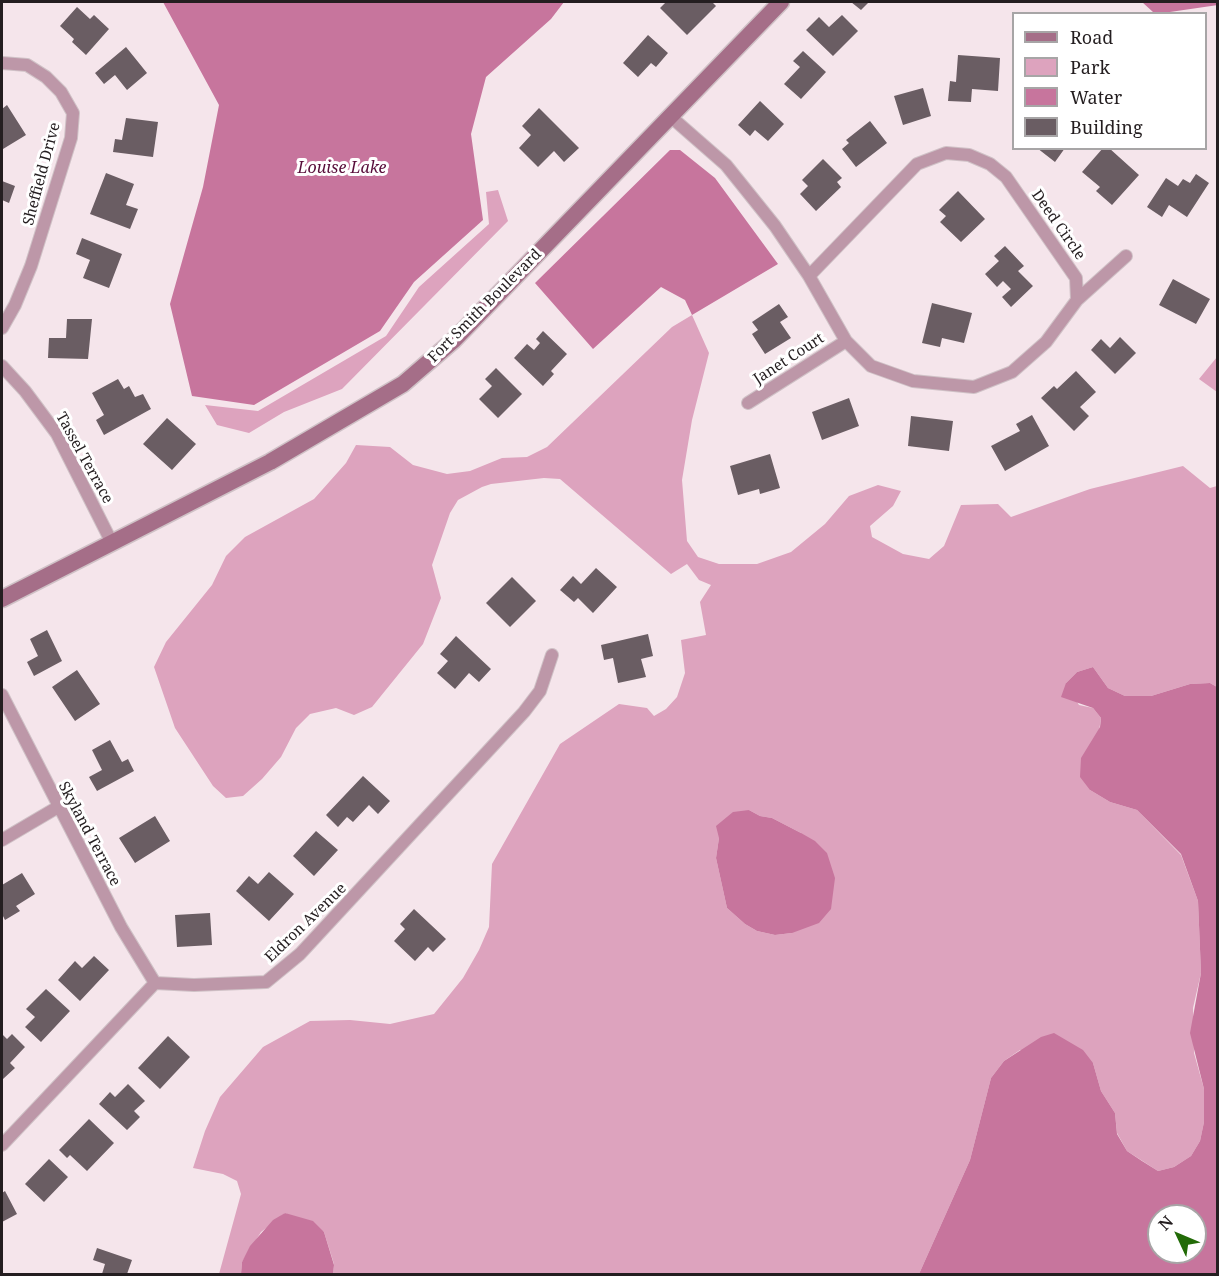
<!DOCTYPE html>
<style>
body{margin:0}
#map{position:relative;width:1219px;height:1276px;overflow:hidden;background:#f5e5eb;font-family:"Noto Serif",serif}
canvas{display:block}
.frame{position:absolute;inset:0;border:3px solid #241e20;pointer-events:none}
.legend{position:absolute;left:1012px;top:12px;width:195px;height:138px;box-sizing:border-box;background:#fff;border:2px solid #a7a5a6;margin:0;padding:8px 10px;list-style:none;font-size:18px;color:#241e20}
.legend li{display:flex;align-items:center;gap:12px;height:30px}
.legend b{width:30px;border:2px solid #a7a5a6}
.north{position:absolute;left:1147px;top:1204px;width:60px;height:60px;box-sizing:border-box;background:#fff;border:2px solid #a7a5a6;border-radius:50%;rotate:314deg;font-size:16px;font-weight:700;line-height:24px;text-align:center;color:#241e20}
.north::after{content:'';display:block;margin:auto;width:21px;height:27px;background:#226b07;clip-path:polygon(50% 0,100% 100%,50% 72%,0 100%)}
</style>
<div id="map">
<canvas width="1219" height="1276"></canvas>
<div class="frame"></div>
<ul class="legend">
<li><b style="height:8px;background:#a56e88"></b>Road</li>
<li><b style="height:16px;background:#dda3be"></b>Park</li>
<li><b style="height:16px;background:#c7759d"></b>Water</li>
<li><b style="height:16px;background:#6a5d63"></b>Building</li>
</ul>
<div class="north">N</div>
</div>
<script>
const ctx = document.querySelector('canvas').getContext('2d');
ctx.lineJoin = 'round';
function fillPath(path, color) { ctx.fillStyle = color; ctx.fill(path, 'evenodd'); }
const shape = rows => new Path2D(rows.map(r => 'M' + r).join(''));
function trace(path, color, width, dash) { ctx.strokeStyle = color; ctx.lineWidth = width; ctx.lineCap = dash ? 'butt' : 'round'; ctx.setLineDash(dash || []); ctx.stroke(path); }
function label(font, color, halo, rows, align = 'center') {
  ctx.font = font + ' "Noto Serif",serif'; ctx.lineWidth = 6; ctx.setLineDash([]); ctx.textBaseline = 'middle'; ctx.strokeStyle = halo; ctx.fillStyle = color; for (const [text, x, y, turn = 0] of rows) {
    ctx.save(); ctx.translate(x, y); ctx.rotate((+turn || 0) * Math.PI / 180); ctx.textAlign = isNaN(turn) ? turn : align; if (halo) ctx.strokeText(text, 0, 0); ctx.fillText(text, 0, 0); ctx.restore();
  }
}
fillPath(shape([
 [498,190,508,221,342,389,284,412,249,433,217,425,205,405,258,411,386,336,419,287,489,224,486,192],
 [692,315,709,353,692,420,682,480,687,541,698,557,719,564,757,564,791,552,825,524,849,496,878,485,901,491,893,506,870,526,872,537,903,554,929,559,944,546,961,505,998,504,1011,517,1090,489,1183,466,1210,488,1217,486,1217,687,1210,683,1190,684,1151,696,1125,696,1108,688,1093,667,1077,672,1066,683,1079,705,1093,708,1101,718,1090,790,1110,802,1137,810,1181,855,1198,901,1201,973,1193,1008,1194,1053,1204,1089,1204,1122,1200,1141,1191,1156,1174,1167,1158,1171,1127,1151,1117,1133,1115,1113,1101,1091,1093,1063,1020,1050,1004,1061,991,1078,970,1160,919,1274,333,1274,334,1264,324,1232,285,1213,261,1232,242,1262,241,1274,219,1274,241,1194,237,1181,223,1174,193,1168,205,1131,220,1097,263,1047,310,1021,350,1020,390,1024,434,1014,463,978,479,950,489,927,492,864,560,744,619,704,647,708,654,716,666,709,677,697,685,673,681,640,706,635,700,602,711,585,699,580,687,564,671,574,560,479,544,478,491,484,482,487,458,500,450,513,432,565,441,598,423,644,372,707,354,715,336,708,310,714,296,728,281,757,262,779,243,796,226,798,213,786,175,728,154,667,166,642,212,585,226,556,245,537,314,499,346,463,356,445,390,447,413,465,447,474,470,471,502,458,527,457,547,447,672,327],
 [749,810,760,816,772,818,801,833,792,933,775,935,757,931,745,924,727,908,716,858,719,838],
 [1217,357,1217,392,1199,379]
]), '#dda3be');
fillPath(shape([
 [163,2,564,2,551,19,486,77,471,134,483,220,414,282,380,331,254,405,192,396,170,304,203,187,219,105],
 [1142,2,1217,2,1218,5,1163,13,1153,12],
 [670,150,680,150,715,178,778,264,692,315,685,300,661,287,593,349,535,283],
 [1093,667,1108,688,1125,696,1151,696,1190,684,1210,683,1217,687,1217,1274,919,1274,970,1160,991,1078,1004,1061,1041,1037,1054,1033,1083,1050,1093,1063,1101,1091,1115,1113,1117,1134,1127,1151,1142,1161,1158,1171,1174,1167,1191,1156,1200,1141,1204,1122,1204,1089,1190,1033,1201,973,1198,901,1181,854,1137,810,1110,802,1090,790,1080,777,1081,758,1100,727,1101,718,1093,708,1061,697,1066,683,1077,672],
 [1159,1216,1195,1216,1195,1252,1159,1252],
 [749,810,760,816,772,818,801,833,815,841,827,853,835,878,831,909,819,923,792,933,775,935,757,931,745,924,727,908,716,858,719,838,716,826,733,812],
 [285,1213,313,1221,324,1232,334,1265,333,1274,241,1274,242,1262,250,1246,273,1220]
]), '#c7759d');
fillPath(shape([
 [666,2,712,2,716,6,687,35,660,8],
 [851,2,869,2,861,10],
 [77,7,90,19,94,15,109,29,86,55,72,42,74,39,60,26],
 [842,15,858,31,833,56,806,30,819,17,829,27],
 [648,35,668,53,656,67,651,63,638,77,623,63],
 [126,47,147,73,127,90,115,75,104,84,95,73],
 [803,51,826,72,801,99,784,84,800,67,793,61],
 [958,55,1000,58,998,91,972,89,971,102,948,101,950,81,956,82],
 [923,88,931,116,903,125,894,96],
 [760,101,784,124,768,141,755,130,750,136,738,125],
 [7,105,26,135,3,149,2,109],
 [539,108,579,148,564,162,554,151,538,167,519,148,531,135,522,126],
 [126,118,158,122,153,157,113,152,115,139,122,140],
 [870,121,887,143,856,167,842,149,849,143,846,140],
 [1037,148,1065,148,1055,162],
 [1103,148,1109,148,1139,175,1112,205,1096,191,1100,187,1082,172],
 [823,159,842,178,837,182,841,187,816,211,800,194,808,186,802,180],
 [106,173,134,184,126,205,138,209,130,229,90,214],
 [1196,174,1209,183,1187,217,1169,205,1162,217,1147,207,1166,178,1178,186,1183,179,1190,183],
 [2,181,15,186,9,203,2,200],
 [958,191,985,219,961,242,940,222,946,216,939,210],
 [82,238,122,254,109,288,83,278,90,260,76,254],
 [1005,246,1024,266,1018,271,1033,286,1011,307,1002,297,1011,289,1003,281,997,287,985,274,999,261,994,256],
 [1173,279,1210,299,1196,324,1159,305],
 [932,303,972,313,964,343,942,338,940,347,922,343],
 [779,304,788,317,780,322,791,338,765,354,752,334,758,330,752,322],
 [67,319,92,319,88,359,48,358,49,338,66,338],
 [543,331,567,354,551,371,554,374,543,386,514,358,527,344,534,350,540,343,536,339],
 [1120,337,1136,353,1115,374,1091,350,1101,339,1110,348],
 [496,368,522,394,498,418,479,399,492,386,485,379],
 [1076,371,1096,392,1080,407,1089,416,1074,431,1041,398,1054,386,1057,389],
 [118,379,124,389,129,386,135,397,143,394,151,409,104,435,96,420,104,415,92,393],
 [849,398,859,426,822,440,812,412],
 [1032,415,1049,446,1005,471,991,446,1020,431,1016,424],
 [911,416,953,421,949,451,908,446],
 [167,418,196,444,172,470,143,444],
 [770,454,780,488,760,494,759,489,738,495,730,466],
 [596,568,617,587,593,613,578,598,574,602,560,590,573,576,581,584],
 [512,577,536,601,510,627,486,603],
 [47,630,62,661,34,676,27,662,38,656,30,639],
 [648,634,653,656,641,659,646,677,618,683,613,658,604,660,601,645],
 [456,636,491,669,479,682,469,673,455,689,437,673,448,661,440,654],
 [77,670,100,704,75,721,52,687],
 [110,740,122,762,128,759,134,771,97,791,89,777,102,770,92,750],
 [363,776,390,801,378,814,369,805,353,822,347,817,338,827,326,815],
 [155,816,170,841,135,863,119,838],
 [316,831,338,850,314,876,293,856],
 [269,872,294,894,269,921,236,891,249,876,258,884],
 [22,873,35,894,16,906,20,911,5,920,2,914,2,885],
 [414,909,446,939,433,952,428,947,415,961,394,941,405,929,400,924],
 [210,913,212,945,177,947,175,915],
 [94,956,109,970,80,1001,58,980,75,961,82,968],
 [46,989,70,1011,41,1042,25,1027,35,1017,26,1009],
 [2,1034,7,1039,12,1034,25,1047,10,1063,15,1068,3,1079],
 [168,1036,190,1057,160,1089,138,1068],
 [128,1084,145,1101,134,1111,140,1117,127,1130,99,1104,110,1092,115,1097],
 [89,1119,114,1143,87,1171,70,1155,67,1158,59,1150],
 [49,1159,68,1177,44,1202,25,1184],
 [5,1191,17,1214,2,1222,2,1193],
 [97,1248,132,1260,127,1274,102,1274,105,1264,93,1260]
]), '#6a5d63');
const street = shape([
 [2,63,27,65,46,77,61,92,73,113,71,138,31,266,15,305,2,328],
 [670,116,726,165,775,226,809,276,846,341,871,366,913,381,974,387,1012,372,1046,342,1077,300,1076,278,1006,177,990,164,969,155,946,153,917,164,809,276],
 [1077,300,1126,256],
 [2,366,25,391,57,434,111,541],
 [748,403,846,341],
 [2,695,121,927,155,983],
 [2,840,58,807],
 [2,1145,155,983,194,985,266,982,300,954,524,712,540,691,552,655]
]);
const secondary = shape([
 [2,599,270,462,403,384,454,340,781,2]
]);
trace(street, '#cfc1c6', 14);
trace(secondary, '#cfc1c6', 19);
trace(street, '#bd97a8', 12);
trace(secondary, '#a56e88', 16);
label('15px', '#241e20', '#fff', [
 ["Sheffield Drive",42,174,-75],
 ["Deed Circle",1058,225,55],
 ["Fort Smith Boulevard",485,306,-45],
 ["Janet Court",789,359,-33],
 ["Tassel Terrace",84,458,61],
 ["Skyland Terrace",89,834,62],
 ["Eldron Avenue",306,923,-44]
]);
label('italic 16px', '#580d3a', '#fff', [
 ["Louise Lake",342,168]
]);
</script>
